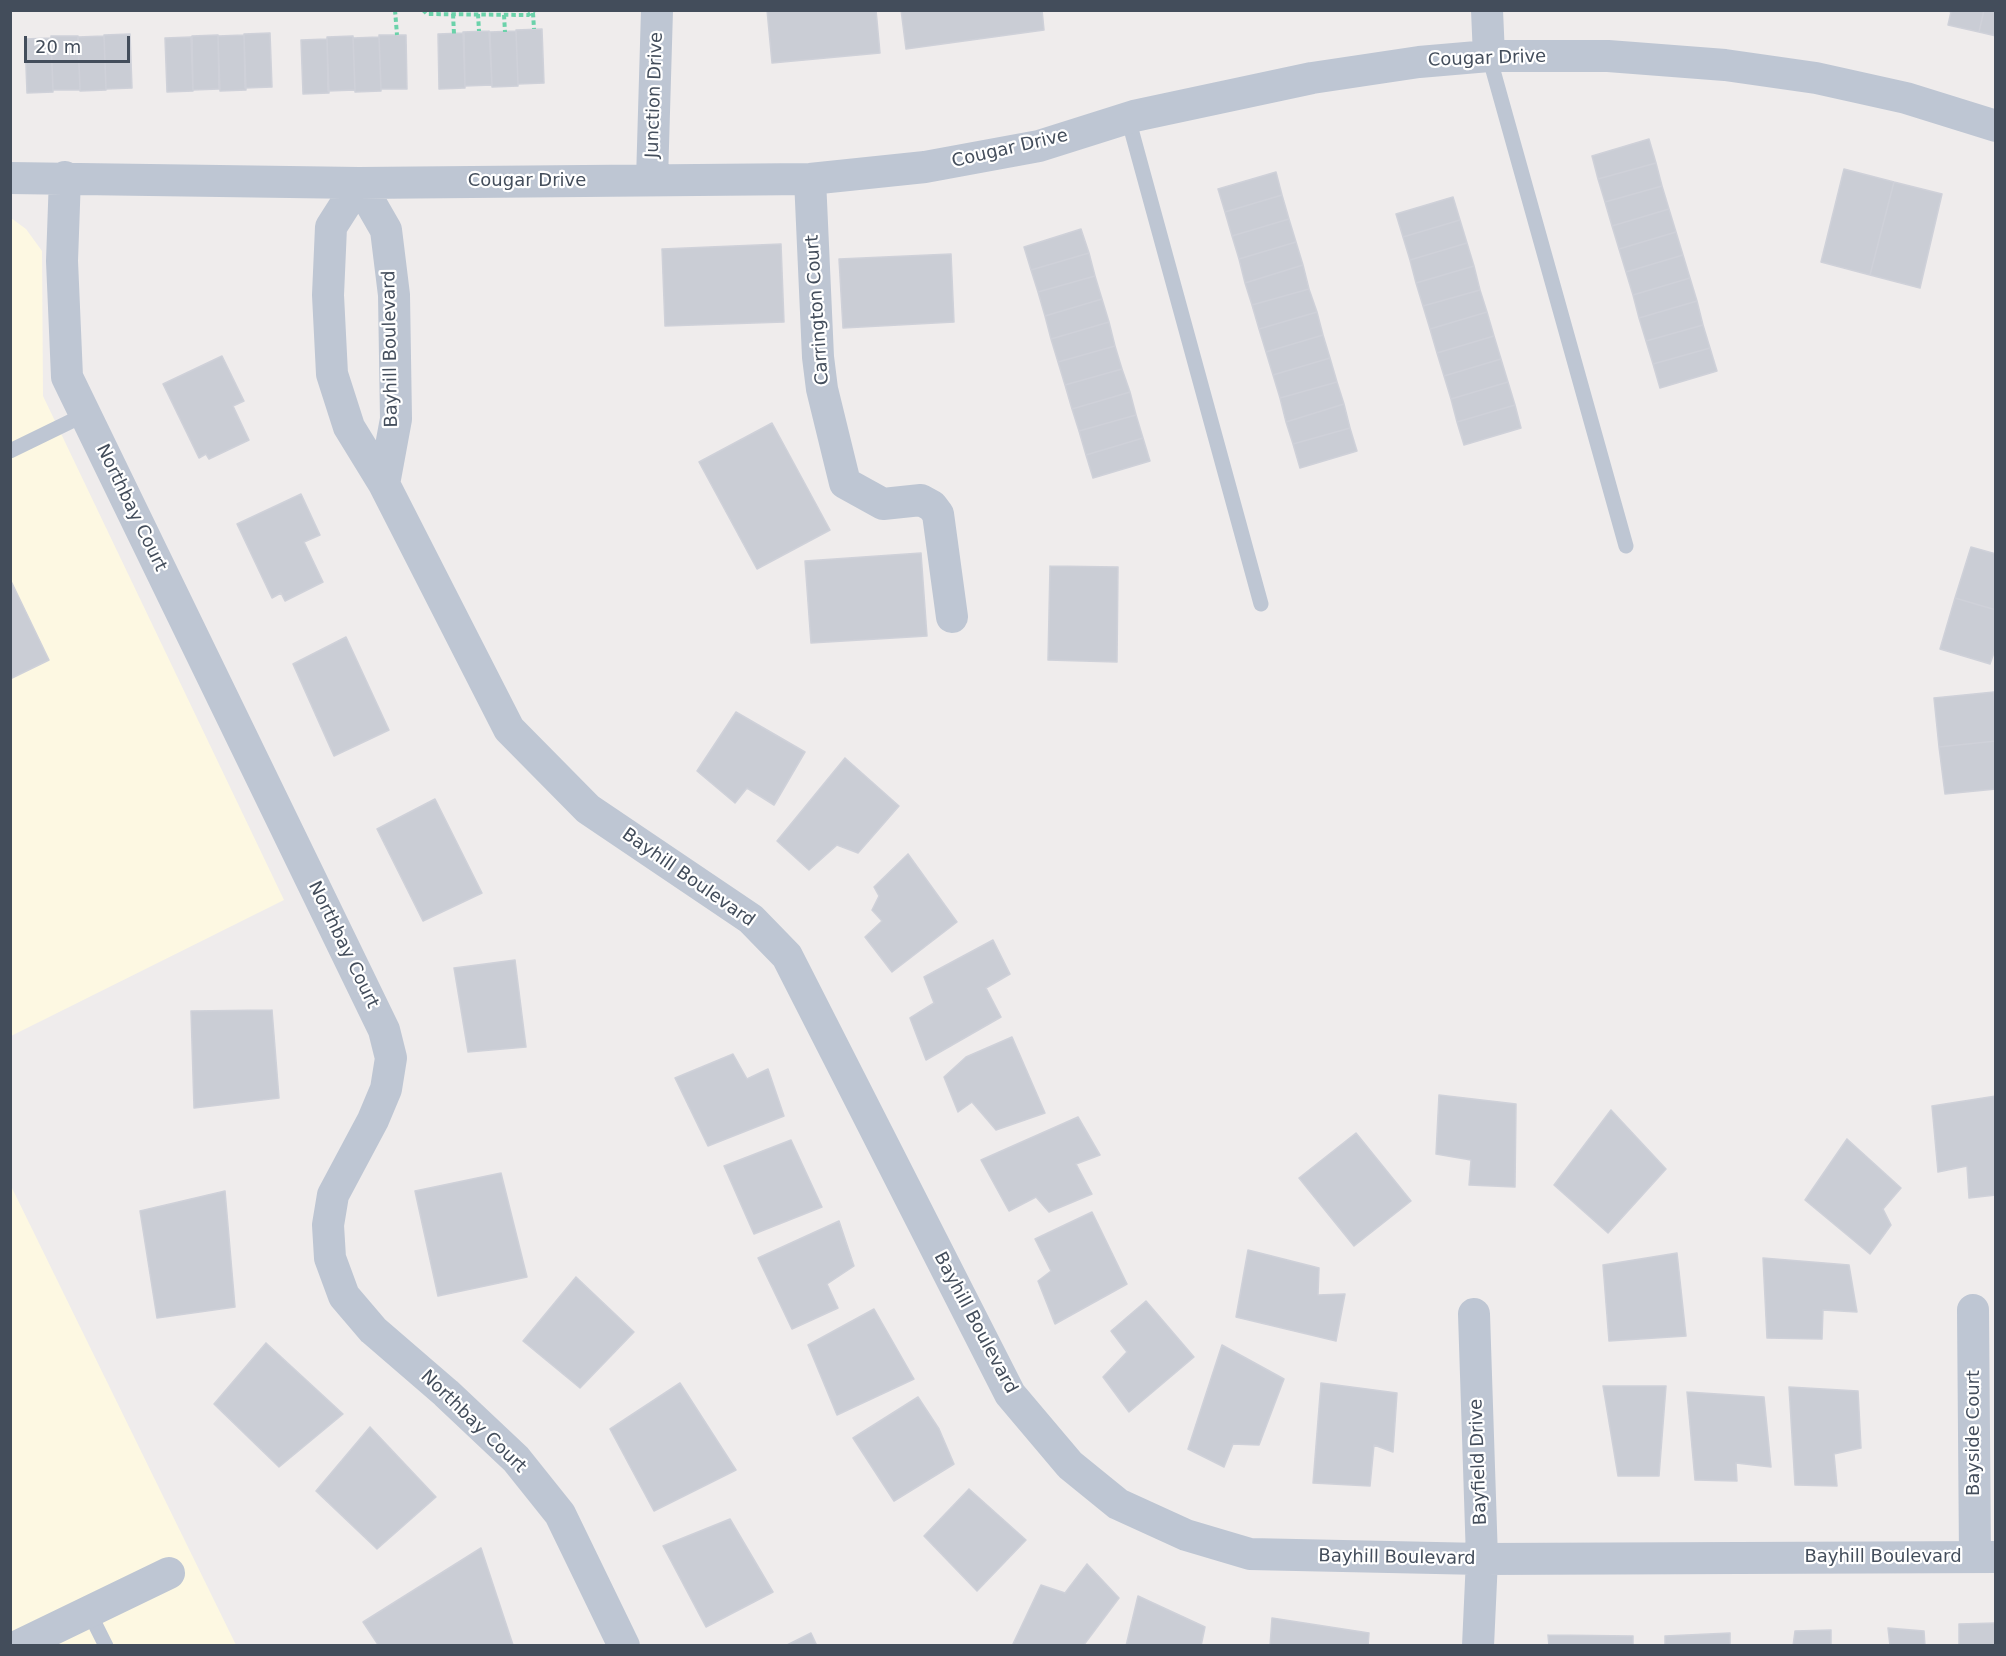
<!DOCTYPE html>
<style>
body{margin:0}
#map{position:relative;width:2006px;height:1656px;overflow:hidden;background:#efecec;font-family:"DejaVu Sans",sans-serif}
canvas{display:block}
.frame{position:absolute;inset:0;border:12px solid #434d5b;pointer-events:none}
.scale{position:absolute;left:24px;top:36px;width:106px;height:27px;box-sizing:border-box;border:3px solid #434d5b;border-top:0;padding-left:8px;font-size:18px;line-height:21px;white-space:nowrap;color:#434d5b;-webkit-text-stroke:4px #fff;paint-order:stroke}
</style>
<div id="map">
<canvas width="2006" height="1656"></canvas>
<div class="frame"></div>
<div class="scale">20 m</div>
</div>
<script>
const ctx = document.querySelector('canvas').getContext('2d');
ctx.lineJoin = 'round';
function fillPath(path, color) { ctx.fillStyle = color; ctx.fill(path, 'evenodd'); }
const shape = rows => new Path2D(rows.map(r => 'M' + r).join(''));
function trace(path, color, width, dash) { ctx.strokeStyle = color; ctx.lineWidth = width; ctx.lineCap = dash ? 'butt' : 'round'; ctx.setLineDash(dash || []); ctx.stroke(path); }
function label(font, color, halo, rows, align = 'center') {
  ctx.font = font + ' "DejaVu Sans",sans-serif'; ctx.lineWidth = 4.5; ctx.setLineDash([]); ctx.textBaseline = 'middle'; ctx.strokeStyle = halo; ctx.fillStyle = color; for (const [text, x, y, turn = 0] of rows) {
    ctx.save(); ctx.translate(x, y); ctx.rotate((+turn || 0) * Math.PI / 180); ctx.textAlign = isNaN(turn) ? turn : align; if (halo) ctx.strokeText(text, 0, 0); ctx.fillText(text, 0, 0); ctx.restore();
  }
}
fillPath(shape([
 [11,218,26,229,42,251,43,396,284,900,11,1036],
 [11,1186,236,1645,11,1645]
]), '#fdf8e2');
const building = shape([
 [767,10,876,10,880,53,772,63,767,10],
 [901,10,1042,10,1044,30,906,49,901,10],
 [1945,10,1984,10,1979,32,1948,25,1951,12,1945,10],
 [1984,10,1996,10,1996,36,1979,32,1984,10],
 [542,29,544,83,518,84,516,30,542,29],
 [489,31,492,85,465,86,463,32,489,31],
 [516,31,518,86,492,87,490,32,516,31],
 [270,33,272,87,245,88,244,34,270,33],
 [464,33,465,88,439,89,438,34,464,33],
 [130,34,132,88,106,89,104,35,130,34],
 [218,35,219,89,193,90,192,36,218,35],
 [244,35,246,90,220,91,218,36,244,35],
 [379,35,406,35,407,89,381,89,379,35],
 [51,36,78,36,80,90,53,90,51,36],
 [104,36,106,90,80,91,78,37,104,36],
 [353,36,355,90,328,91,327,37,353,36],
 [191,37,193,91,167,92,165,38,191,37],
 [379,37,381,91,355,92,353,38,379,37],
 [51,38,53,92,27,93,25,39,51,38],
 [327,39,329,93,303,94,301,40,327,39],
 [1649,139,1656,163,1598,179,1592,156,1649,139],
 [1656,163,1662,186,1605,202,1598,179,1656,163],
 [1844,169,1894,182,1870,275,1821,262,1844,169],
 [1276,172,1282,195,1225,212,1218,189,1276,172],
 [1894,182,1942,194,1920,288,1870,275,1894,182],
 [1662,186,1669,209,1612,226,1605,202,1662,186],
 [1282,195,1289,219,1232,236,1225,212,1282,195],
 [1453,197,1460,220,1403,237,1396,214,1453,197],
 [1669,209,1676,232,1619,249,1612,226,1669,209],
 [1289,219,1296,242,1239,259,1232,236,1289,219],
 [1460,220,1467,243,1410,260,1403,237,1460,220],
 [1081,229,1089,253,1031,270,1024,247,1081,229],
 [1676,232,1683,255,1626,272,1619,249,1676,232],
 [1296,242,1303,265,1245,283,1239,259,1296,242],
 [1467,243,1474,266,1416,283,1410,260,1467,243],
 [781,244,784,322,665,326,662,249,781,244],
 [1089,253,1095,276,1038,292,1031,270,1089,253],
 [951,254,954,322,843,328,839,259,951,254],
 [1683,255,1690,278,1633,295,1626,272,1683,255],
 [1303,265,1309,289,1252,305,1245,283,1303,265],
 [1474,266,1480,290,1423,306,1416,283,1474,266],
 [1095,276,1102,299,1045,316,1038,292,1095,276],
 [1690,278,1697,301,1639,318,1633,295,1690,278],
 [1309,289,1317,312,1259,329,1252,305,1309,289],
 [1480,290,1487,312,1430,329,1423,306,1480,290],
 [1102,299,1109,322,1051,339,1045,316,1102,299],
 [1697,301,1703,325,1646,341,1639,318,1697,301],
 [1317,312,1323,335,1266,352,1259,329,1317,312],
 [1487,312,1494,336,1437,353,1430,329,1487,312],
 [1109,322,1115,346,1058,362,1051,339,1109,322],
 [1703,325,1710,348,1653,364,1646,341,1703,325],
 [1323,335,1330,358,1273,375,1266,352,1323,335],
 [1494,336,1501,359,1444,376,1437,353,1494,336],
 [1115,346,1122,369,1065,385,1058,362,1115,346],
 [1710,348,1717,371,1660,388,1653,364,1710,348],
 [222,356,244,401,233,406,249,440,209,459,206,454,199,458,163,384,222,356],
 [1330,358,1337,382,1280,398,1273,375,1330,358],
 [1501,359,1508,382,1451,399,1444,376,1501,359],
 [1122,369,1130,392,1072,409,1065,385,1122,369],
 [1337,382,1344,404,1286,422,1280,398,1337,382],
 [1508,382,1515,405,1457,422,1451,399,1508,382],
 [1130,392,1136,415,1079,431,1072,409,1130,392],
 [1344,404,1350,428,1293,444,1286,422,1344,404],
 [1515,405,1521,428,1464,445,1457,422,1515,405],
 [1136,415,1143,438,1086,455,1079,431,1136,415],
 [772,423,830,530,757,569,699,462,772,423],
 [1350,428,1357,451,1300,468,1293,444,1350,428],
 [1143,438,1150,461,1093,478,1086,455,1143,438],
 [301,494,320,535,304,542,323,582,285,601,281,593,272,598,237,524,301,494],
 [1971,547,1996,554,1996,610,1955,598,1971,547],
 [921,553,927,636,811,643,805,561,921,553],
 [1050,566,1118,567,1117,662,1048,660,1050,566],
 [10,579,49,660,10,679,10,579],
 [1955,598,1996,610,1996,647,1990,664,1940,649,1955,598],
 [346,637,389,730,334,756,293,664,346,637],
 [1994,692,1996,741,1939,747,1934,698,1994,692],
 [736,712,805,752,774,805,747,788,735,803,697,771,736,712],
 [1996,741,1996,789,1945,794,1939,747,1996,741],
 [845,758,899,806,858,853,837,845,809,870,777,841,845,758],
 [435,799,482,893,423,921,377,829,435,799],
 [908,854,957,922,892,972,865,937,882,921,872,910,879,896,874,887,908,854],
 [993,940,1010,974,986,988,1001,1017,926,1060,910,1018,934,1003,924,977,993,940],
 [515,960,526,1047,468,1052,454,968,515,960],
 [272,1010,279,1098,194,1108,191,1011,272,1010],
 [1012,1037,1045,1113,996,1130,972,1102,958,1112,944,1077,966,1057,1012,1037],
 [733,1054,747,1079,768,1069,784,1116,708,1146,675,1078,733,1054],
 [1439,1095,1516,1104,1515,1187,1469,1185,1471,1160,1436,1154,1439,1095],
 [1996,1096,1996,1195,1969,1198,1967,1166,1938,1172,1932,1106,1996,1096],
 [1611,1110,1666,1169,1608,1233,1554,1185,1611,1110],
 [1078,1117,1100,1155,1076,1164,1092,1194,1049,1212,1036,1197,1009,1211,981,1160,1078,1117],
 [1356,1133,1411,1201,1354,1246,1299,1178,1356,1133],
 [1847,1139,1901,1188,1883,1209,1891,1225,1870,1254,1805,1200,1847,1139],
 [791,1140,822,1207,754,1234,724,1166,791,1140],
 [501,1173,527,1277,438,1296,415,1191,501,1173],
 [225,1191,235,1307,157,1318,140,1211,225,1191],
 [1092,1212,1127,1284,1055,1324,1038,1281,1051,1271,1035,1239,1092,1212],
 [839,1221,854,1266,827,1284,838,1308,792,1329,758,1258,839,1221],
 [1248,1250,1319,1268,1318,1295,1345,1294,1336,1341,1236,1317,1248,1250],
 [1677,1253,1686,1336,1609,1341,1603,1265,1677,1253],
 [1763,1258,1849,1265,1857,1312,1823,1310,1822,1339,1767,1338,1763,1258],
 [576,1277,634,1332,580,1388,523,1341,576,1277],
 [1146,1301,1194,1357,1129,1412,1103,1377,1127,1352,1111,1331,1146,1301],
 [874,1309,914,1379,837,1415,808,1345,874,1309],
 [266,1343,343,1414,279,1467,214,1404,266,1343],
 [1222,1345,1284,1379,1259,1445,1233,1444,1224,1467,1188,1449,1222,1345],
 [680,1383,736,1470,654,1511,610,1429,680,1383],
 [1321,1383,1397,1393,1393,1452,1374,1445,1370,1486,1313,1483,1321,1383],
 [1603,1386,1666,1386,1659,1476,1618,1476,1603,1386],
 [1789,1387,1858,1391,1861,1448,1834,1454,1837,1486,1795,1485,1789,1387],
 [1687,1392,1764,1397,1771,1467,1736,1463,1737,1481,1695,1480,1687,1392],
 [918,1397,939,1429,954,1464,894,1501,853,1438,918,1397],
 [370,1427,436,1497,377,1549,316,1491,370,1427],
 [969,1489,1026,1540,977,1591,924,1536,969,1489],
 [730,1519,773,1592,706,1627,663,1546,730,1519],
 [481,1548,513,1645,379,1646,363,1622,481,1548],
 [1087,1564,1119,1598,1083,1646,1012,1646,1041,1585,1065,1593,1087,1564],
 [1138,1596,1205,1627,1201,1646,1126,1646,1138,1596],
 [1272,1618,1369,1633,1368,1646,1270,1646,1272,1618],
 [1996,1623,1996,1646,1959,1646,1959,1624,1996,1623],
 [1888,1628,1924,1631,1925,1646,1890,1646,1888,1628],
 [1831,1630,1831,1646,1793,1646,1795,1631,1831,1630],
 [811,1633,817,1646,785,1646,811,1633],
 [1730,1633,1730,1646,1665,1646,1665,1636,1730,1633],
 [1548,1635,1633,1636,1633,1646,1549,1646,1548,1635]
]);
fillPath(building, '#cacdd5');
trace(building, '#cfd1d9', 1.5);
trace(shape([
 [395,10,397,35],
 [423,10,427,14,528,15,535,10],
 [533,13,534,29],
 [453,14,454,34],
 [478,14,479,31],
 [504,15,505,32]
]), '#6bd2aa', 4, [4.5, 3]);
trace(shape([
 [1489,56,1626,546],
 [1128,118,1261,604],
 [10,451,86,414],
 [89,1612,106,1646]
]), '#bec6d3', 15);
trace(shape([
 [1487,10,1489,56],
 [65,177,62,261,67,377,384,1030,391,1058,386,1089,373,1120,333,1195,328,1225,330,1258,344,1296,373,1330,446,1393,516,1459,560,1514,624,1646],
 [10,178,359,183,810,179,925,167,1039,146,1134,116,1312,78,1419,62,1489,56,1608,56,1725,65,1816,78,1906,98,1996,126],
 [810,179,818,357,822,389,845,483,883,504,921,500,932,506,938,514,952,617],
 [652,180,657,10],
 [384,484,396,419,394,295,386,230,359,183,331,227,328,295,332,374,349,427,384,484,509,729,588,809,751,919,787,956,1010,1394,1070,1465,1118,1504,1186,1535,1250,1554,1482,1559,1996,1557],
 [1973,1310,1975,1557],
 [1474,1314,1482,1559,1478,1646],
 [18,1646,169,1573]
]), '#bec6d3', 32);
label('18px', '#434d5b', '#fff', [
 ["Cougar Drive",1487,59,-2],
 ["Junction Drive",655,95,-88],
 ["Cougar Drive",1010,149,-13],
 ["Cougar Drive",527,181],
 ["Carrington Court",818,310,-94],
 ["Bayhill Boulevard",391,349,-91],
 ["Northbay Court",131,508,64],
 ["Bayhill Boulevard",688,878,35],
 ["Northbay Court",343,945,64],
 ["Bayhill Boulevard",975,1323,62],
 ["Northbay Court",473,1422,44],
 ["Bayside Court",1974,1433,-90],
 ["Bayfield Drive",1479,1462,-92],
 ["Bayhill Boulevard",1883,1557],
 ["Bayhill Boulevard",1397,1558,1]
]);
</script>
